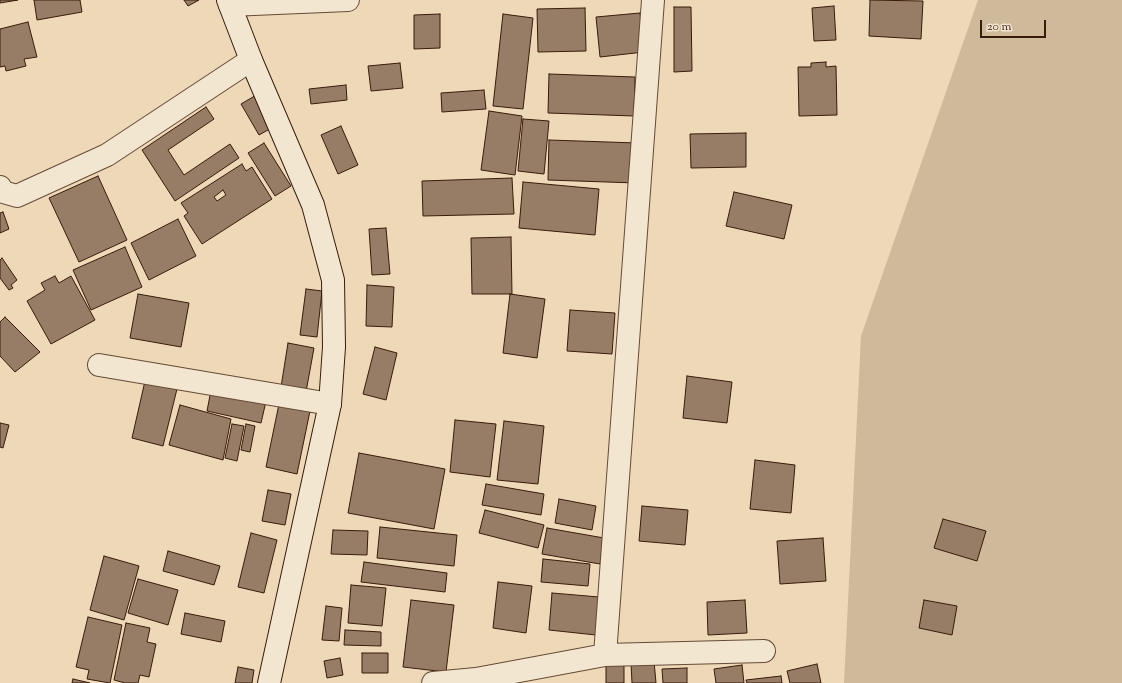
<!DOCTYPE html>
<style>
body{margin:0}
#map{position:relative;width:1122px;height:683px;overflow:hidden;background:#edd9b8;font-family:"Sorts Mill Goudy",serif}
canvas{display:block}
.scale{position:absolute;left:980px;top:20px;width:66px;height:18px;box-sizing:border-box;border:2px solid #391a0b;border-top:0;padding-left:5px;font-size:12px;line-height:14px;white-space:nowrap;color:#391a0b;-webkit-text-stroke:3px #f3e6d1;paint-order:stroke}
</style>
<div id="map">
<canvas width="1122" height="683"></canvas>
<div class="scale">20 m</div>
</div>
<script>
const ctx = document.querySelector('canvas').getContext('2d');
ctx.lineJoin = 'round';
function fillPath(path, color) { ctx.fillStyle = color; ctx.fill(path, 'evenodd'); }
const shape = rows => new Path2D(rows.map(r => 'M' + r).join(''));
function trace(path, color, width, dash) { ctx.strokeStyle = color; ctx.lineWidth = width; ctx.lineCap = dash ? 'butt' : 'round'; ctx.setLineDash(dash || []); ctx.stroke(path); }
fillPath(shape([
 [978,0,1122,0,1122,683,844,683,861,336]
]), '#ceb99b');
const building = shape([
 [0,0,18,0,0,3,0,0],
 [34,0,80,0,82,12,37,20,34,0],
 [184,0,199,0,188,6,184,0],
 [870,0,923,1,921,39,869,36,870,0],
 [834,6,836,40,814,41,812,8,834,6],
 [674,7,691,7,692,71,674,72,674,7],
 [585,8,586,51,538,52,537,9,585,8],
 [640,13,644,52,600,57,596,17,640,13],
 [440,14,440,48,414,49,414,15,440,14],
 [503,14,533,18,523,109,493,106,503,14],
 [28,22,37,57,24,59,26,66,6,71,5,66,0,67,0,29,28,22],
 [826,62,826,67,836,66,837,115,799,116,798,67,811,67,811,63,826,62],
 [400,63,403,88,371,91,368,66,400,63],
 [549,74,635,77,634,116,548,113,549,74],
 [346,85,347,100,311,104,309,89,346,85],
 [484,90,486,109,442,112,441,93,484,90],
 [258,94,277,125,259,135,241,104,258,94],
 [206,107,214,119,168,150,184,175,230,144,239,158,175,201,142,150,206,107],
 [489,111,522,116,515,175,481,170,489,111],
 [523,119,549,121,544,174,518,171,523,119],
 [341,126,358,165,338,174,321,135,341,126],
 [746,133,746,167,691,168,690,134,746,133],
 [549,140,637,143,636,183,548,180,549,140],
 [264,143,291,186,275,196,248,153,264,143],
 [242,164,246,171,252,167,272,199,202,244,184,216,188,213,181,203,242,164],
 [223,190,226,195,217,201,214,197,223,190],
 [98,176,127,240,79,262,49,198,98,176],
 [512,178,514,214,423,216,422,181,512,178],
 [523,182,599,189,595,235,519,228,523,182],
 [734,192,792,205,784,239,726,226,734,192],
 [3,212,9,229,0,233,0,213,3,212],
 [178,219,196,256,149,280,131,243,178,219],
 [386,228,390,274,372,275,369,229,386,228],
 [511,237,512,294,472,294,471,238,511,237],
 [125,247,142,287,91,310,73,270,125,247],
 [2,258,17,280,11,285,13,288,9,290,0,278,0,260,2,258],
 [55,276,59,283,71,276,95,320,51,344,27,301,45,290,41,283,55,276],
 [367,285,394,287,392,327,366,326,367,285],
 [306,289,322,291,317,337,300,335,306,289],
 [138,294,189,303,181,347,130,338,138,294],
 [510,294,545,299,537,358,503,353,510,294],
 [570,310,615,313,612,354,567,351,570,310],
 [5,317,40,352,15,372,0,356,0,322,5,317],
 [288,343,314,348,306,392,281,387,288,343],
 [375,347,397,353,386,400,363,394,375,347],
 [687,376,732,382,727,423,683,418,687,376],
 [145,381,177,389,163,446,132,438,145,381],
 [212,385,267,397,261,423,207,411,212,385],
 [279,404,310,411,297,474,266,467,279,404],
 [180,405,231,419,223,460,169,445,180,405],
 [455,420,496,424,490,477,450,472,455,420],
 [504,421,544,426,538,484,497,480,504,421],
 [0,423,9,425,3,448,0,447,0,423],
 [232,424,244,426,237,461,225,458,232,424],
 [246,424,255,426,250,452,241,450,246,424],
 [359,453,445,469,434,529,348,513,359,453],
 [755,460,795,465,791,513,750,509,755,460],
 [486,484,544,494,541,515,482,505,486,484],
 [268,490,291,494,285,525,262,521,268,490],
 [559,499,596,506,592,530,555,523,559,499],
 [642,506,688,510,685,545,639,541,642,506],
 [485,510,544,525,538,548,479,533,485,510],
 [943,519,986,531,977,561,934,548,943,519],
 [380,527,457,535,454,566,377,558,380,527],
 [547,528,604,538,600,564,542,554,547,528],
 [333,530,368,531,367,555,331,554,333,530],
 [251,533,277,540,264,593,238,587,251,533],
 [823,538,826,581,780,584,777,541,823,538],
 [168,551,220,566,214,585,163,571,168,551],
 [104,556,139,566,124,620,90,610,104,556],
 [543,559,590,564,588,586,541,582,543,559],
 [364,562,447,573,445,592,361,582,364,562],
 [138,579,178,590,168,625,128,613,138,579],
 [498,582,532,586,526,633,493,628,498,582],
 [351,585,386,588,382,626,348,623,351,585],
 [552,593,599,597,596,635,549,630,552,593],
 [411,600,454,605,446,672,403,667,411,600],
 [745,600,747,633,708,635,707,602,745,600],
 [924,600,957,606,952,635,919,628,924,600],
 [326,606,342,608,339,641,322,640,326,606],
 [185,613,225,621,221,642,181,634,185,613],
 [88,617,122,625,110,683,87,679,89,670,76,667,88,617],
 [126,623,150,628,147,642,156,644,149,677,140,675,138,683,125,683,114,680,126,623],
 [345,630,381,632,381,646,344,645,345,630],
 [362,653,388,653,388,673,362,673,362,653],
 [340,658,343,675,327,678,324,661,340,658],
 [654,661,656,683,632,683,631,663,654,661],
 [817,664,821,683,790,683,787,671,817,664],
 [606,665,624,665,624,683,606,683,606,665],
 [742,665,744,683,716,683,714,669,742,665],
 [238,667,254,670,252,683,235,683,238,667],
 [687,668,687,683,663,683,662,669,687,668],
 [781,676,782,683,747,683,746,680,781,676],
 [73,679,90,683,72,683,73,679]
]);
fillPath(building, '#977d65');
trace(building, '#391a0b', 1);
const street = shape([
 [230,5,348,0],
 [0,187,3,192,17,196,107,155,251,60],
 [99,365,330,404],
 [605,655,764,651],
 [433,683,476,679,605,655,653,0]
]);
const secondary = shape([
 [228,0,251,60,313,205,333,280,334,347,330,404,269,683]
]);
trace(street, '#664a36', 24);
trace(secondary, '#391a0b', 24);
trace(street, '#f3e6d1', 22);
trace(secondary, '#f3e6d1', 22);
</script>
